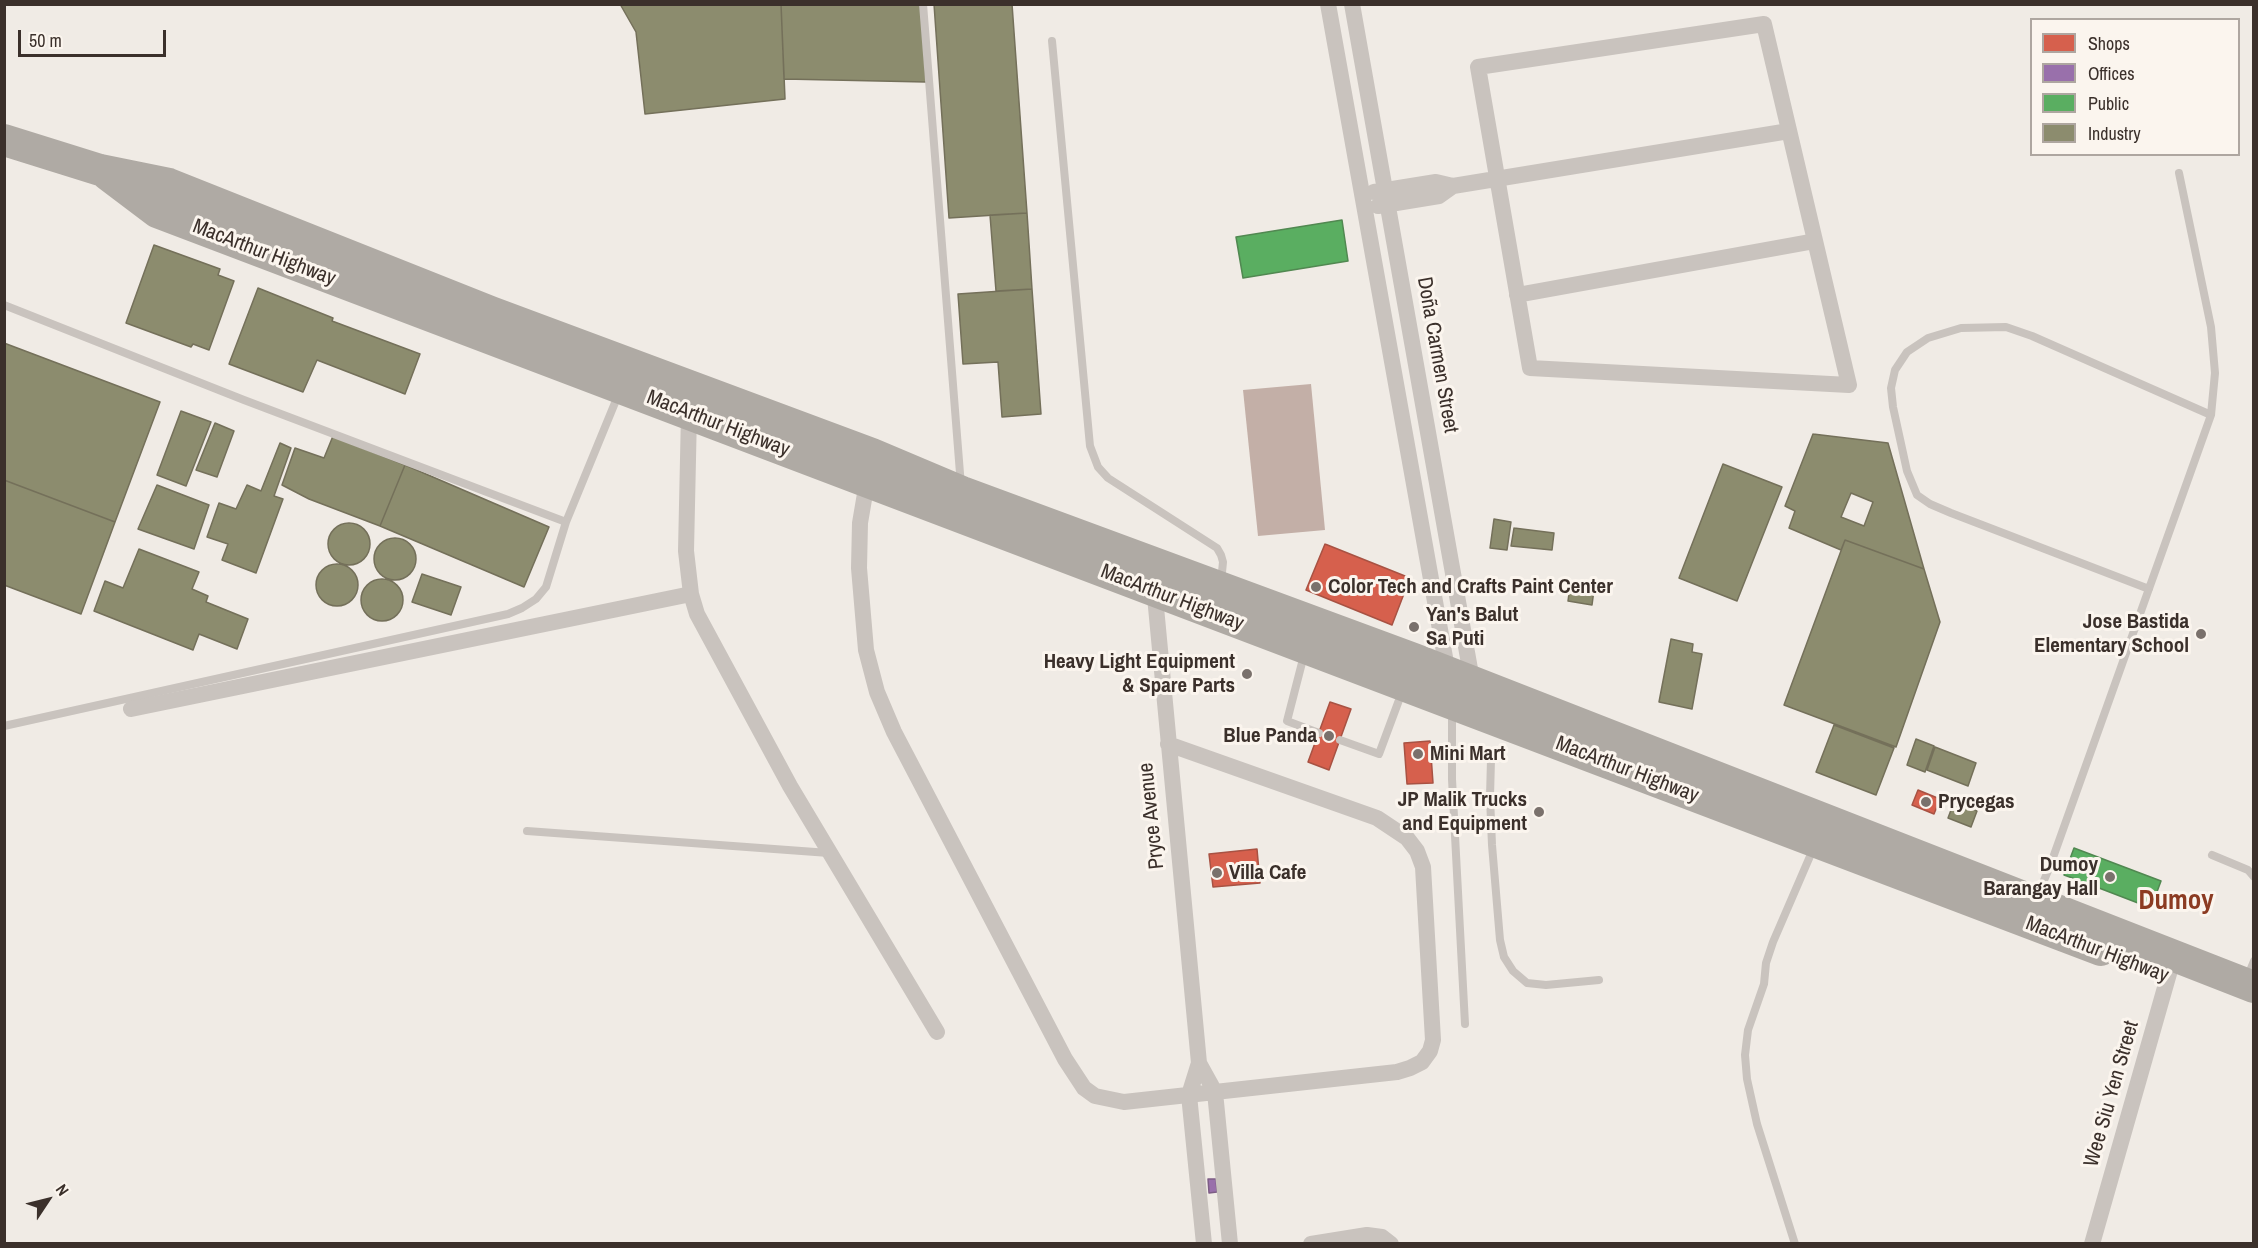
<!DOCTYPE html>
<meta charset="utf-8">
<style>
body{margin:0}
#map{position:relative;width:2258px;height:1248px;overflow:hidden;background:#f0ebe5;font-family:"Archivo Narrow",sans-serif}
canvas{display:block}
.frame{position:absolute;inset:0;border:6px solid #3b302b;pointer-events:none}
.legend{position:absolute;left:2030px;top:18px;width:210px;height:138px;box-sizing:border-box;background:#fbf5ee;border:2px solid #aea6a0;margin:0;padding:8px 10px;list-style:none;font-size:18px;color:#3b302b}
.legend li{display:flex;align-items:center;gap:12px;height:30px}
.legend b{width:30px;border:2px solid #aea6a0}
.north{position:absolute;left:18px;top:1170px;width:60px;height:60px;-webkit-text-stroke:4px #fbf5ee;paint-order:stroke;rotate:55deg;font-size:16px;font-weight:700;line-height:24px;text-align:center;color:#3b302b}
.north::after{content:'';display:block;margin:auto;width:21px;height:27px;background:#3b302b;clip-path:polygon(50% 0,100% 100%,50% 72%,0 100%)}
.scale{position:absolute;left:18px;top:30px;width:148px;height:27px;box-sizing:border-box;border:3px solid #3b302b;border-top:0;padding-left:8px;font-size:18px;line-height:21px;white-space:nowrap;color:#3b302b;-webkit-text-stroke:4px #fbf5ee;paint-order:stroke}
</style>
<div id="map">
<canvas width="2258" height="1248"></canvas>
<div class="frame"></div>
<ul class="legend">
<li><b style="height:16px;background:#d6604d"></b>Shops</li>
<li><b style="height:16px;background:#9970ab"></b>Offices</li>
<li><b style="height:16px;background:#5aae61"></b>Public</li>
<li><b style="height:16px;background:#8c8c6e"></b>Industry</li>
</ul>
<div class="north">N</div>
<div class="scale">50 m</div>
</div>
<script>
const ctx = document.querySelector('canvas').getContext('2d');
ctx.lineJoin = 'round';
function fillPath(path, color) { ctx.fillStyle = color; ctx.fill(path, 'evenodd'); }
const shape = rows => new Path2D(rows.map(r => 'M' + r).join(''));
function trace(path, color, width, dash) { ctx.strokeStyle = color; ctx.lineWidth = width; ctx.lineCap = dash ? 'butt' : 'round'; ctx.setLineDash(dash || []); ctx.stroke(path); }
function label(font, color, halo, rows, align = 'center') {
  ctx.font = font + ' "Archivo Narrow",sans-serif'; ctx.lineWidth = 6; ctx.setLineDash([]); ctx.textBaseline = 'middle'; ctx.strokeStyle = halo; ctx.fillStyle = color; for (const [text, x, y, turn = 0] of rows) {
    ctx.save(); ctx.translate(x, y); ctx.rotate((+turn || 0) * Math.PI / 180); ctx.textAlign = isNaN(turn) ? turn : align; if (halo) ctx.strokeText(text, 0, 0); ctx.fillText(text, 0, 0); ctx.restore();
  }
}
const shops = shape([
 [1325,544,1410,578,1392,625,1306,590,1325,544],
 [1330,702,1351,709,1329,770,1308,762,1330,702],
 [1430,741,1433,783,1407,784,1404,743,1430,741],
 [1918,790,1940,799,1934,814,1912,805,1918,790],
 [1257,849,1260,883,1213,887,1209,854,1257,849]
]);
fillPath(shops, '#d6604d');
trace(shops, '#a85243', 1.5);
const offices = shape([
 [1208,1179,1216,1179,1217,1192,1209,1193,1208,1179]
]);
fillPath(offices, '#9970ab');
trace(offices, '#7d5d85', 1.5);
const public = shape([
 [1342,220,1348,261,1243,278,1236,237,1342,220],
 [2074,848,2161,881,2151,908,2099,888,2098,892,2076,884,2078,880,2064,875,2074,848]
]);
fillPath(public, '#5aae61');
trace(public, '#518851', 1.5);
const industry = shape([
 [620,4,781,4,785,99,645,114,636,32,620,4],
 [781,4,921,4,926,82,784,79,781,4],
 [934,4,1012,4,1027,213,949,218,934,4],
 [1027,213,1032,289,996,291,990,215,1027,213],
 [154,245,220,269,218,275,234,281,209,350,193,344,191,347,126,323,154,245],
 [258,288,333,318,332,321,420,354,405,394,317,360,303,392,229,364,258,288],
 [1032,289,1041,414,1002,417,998,362,963,364,958,294,1032,289],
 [4,343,160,402,115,522,4,480,4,343],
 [181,411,211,422,186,486,157,475,181,411],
 [215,423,234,431,217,477,196,470,215,423],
 [1813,434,1888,443,1924,569,1845,540,1841,550,1789,528,1795,511,1785,506,1813,434],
 [1851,493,1873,502,1864,526,1841,517,1851,493],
 [333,436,405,465,380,526,309,499,282,485,295,448,324,458,333,436],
 [280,443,291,448,274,496,283,499,256,573,222,560,228,544,207,537,219,503,236,509,247,485,261,491,280,443],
 [1723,464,1782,487,1737,601,1679,578,1723,464],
 [405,465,549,527,524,587,380,526,405,465],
 [4,480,115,522,81,614,4,585,4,480],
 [157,485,209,505,194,549,138,529,157,485],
 [1494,519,1511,522,1507,550,1490,548,1494,519],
 '328 544a21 21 0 1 1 42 0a21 21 0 1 1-42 0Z',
 [1514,528,1554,533,1552,550,1511,546,1514,528],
 '374 559a21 21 0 1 1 42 0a21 21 0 1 1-42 0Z',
 [1845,540,1924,569,1940,622,1896,747,1784,705,1845,540],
 [139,549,199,572,192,589,208,596,206,602,248,619,237,649,199,634,193,650,94,611,105,581,123,588,139,549],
 '316 585a21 21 0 1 1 42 0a21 21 0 1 1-42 0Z',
 [422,574,461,587,451,615,412,602,422,574],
 '361 600a21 21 0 1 1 42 0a21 21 0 1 1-42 0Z',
 [1570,586,1594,590,1592,605,1568,601,1570,586],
 [1671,639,1693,644,1692,652,1702,654,1692,709,1659,702,1671,639],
 [1834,725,1894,748,1876,795,1816,772,1834,725],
 [1916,739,1934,746,1925,772,1907,765,1916,739],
 [1935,747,1976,763,1968,786,1927,770,1935,747],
 [1954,802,1977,811,1971,827,1948,818,1954,802]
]);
fillPath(industry, '#8c8c6e');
trace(industry, '#74705a', 1.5);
fillPath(shape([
 [1311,384,1325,530,1258,536,1243,390]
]), '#c3afa7');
trace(shape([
 [923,4,961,486],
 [1052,41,1090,446,1098,467,1108,478,1217,548,1221,555,1223,562,1221,582],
 [4,305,244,400,566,522],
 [2149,589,1951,513,1930,504,1917,495,1907,471,1893,407,1891,388,1895,370,1907,352,1928,338,1961,328,2006,327,2032,336,2211,415],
 [1304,655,1287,721,1319,733],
 [1452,709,1452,779,1465,1024],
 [4,726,508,614,522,608,536,599,546,587,566,522,619,393],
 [1340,740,1379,754,1402,692],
 [1491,759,1490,797,1492,845,1500,940,1504,957,1513,971,1527,983,1546,985,1599,980],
 [527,831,829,853],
 [2212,855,2248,870,2254,877],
 [2037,897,2050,866,2211,415,2215,373,2211,327,2179,173],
 [2247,978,2254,961],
 [1795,1244,1757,1124,1747,1079,1745,1055,1748,1030,1764,984,1766,963,1773,942,1814,847]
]), '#c9c3be', 8);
trace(shape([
 [1328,4,1448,674],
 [1352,4,1473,686],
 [1764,24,1849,385,1530,368,1478,67,1764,24],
 [1374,192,1436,182,1453,186],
 [1378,206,1439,196,1453,186,1789,131],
 [1517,295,1815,241],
 [689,413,686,551,691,594,697,614,790,786,937,1032],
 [868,476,860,523,859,568,866,650,877,692,894,732,1065,1059,1084,1088,1095,1096,1124,1102,1397,1072,1410,1068,1422,1062,1430,1051,1433,1040,1423,867,1417,851,1407,838,1377,818,1168,744],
 [1154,586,1199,1063,1189,1095,1204,1244],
 [131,709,691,594],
 [1199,1063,1215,1092,1230,1244],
 [1311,1244,1367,1235,1382,1237,1391,1244],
 [2092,1244,2174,956]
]), '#c9c3be', 16);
trace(shape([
 [4,140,100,170,169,184,491,312,872,454,962,492,1414,659,2254,987],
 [108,175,157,212,2101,950]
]), '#afaaa4', 32);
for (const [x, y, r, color] of [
 [1316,587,6,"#7a716c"],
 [1414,627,6,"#7a716c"],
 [2201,634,6,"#7a716c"],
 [1247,674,6,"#7a716c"],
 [1329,736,6,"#7a716c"],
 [1418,754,6,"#7a716c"],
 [1926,802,6,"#7a716c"],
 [1539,812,6,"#7a716c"],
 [1217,873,6,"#7a716c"],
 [2110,877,6,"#7a716c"]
]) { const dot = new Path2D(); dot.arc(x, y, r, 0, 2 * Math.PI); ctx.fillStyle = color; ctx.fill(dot); trace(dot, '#fbf5ee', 2); }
label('21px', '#3b302b', '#fbf5ee', [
 ["MacArthur Highway",264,253,21],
 ["Doña Carmen Street",1437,355,80],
 ["MacArthur Highway",718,424,21],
 ["MacArthur Highway",1172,598,21],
 ["MacArthur Highway",1627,770,21],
 ["Pryce Avenue",1152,816,-96],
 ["MacArthur Highway",2097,950,21],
 ["Wee Siu Yen Street",2112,1094,-74]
]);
label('bold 21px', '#3b302b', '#fbf5ee', [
 ["Color Tech and Crafts Paint Center",1328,587],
 ["Yan's Balut",1426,615],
 ["Sa Puti",1426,639],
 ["Jose Bastida",2189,622,"right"],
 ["Elementary School",2189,646,"right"],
 ["Heavy Light Equipment",1235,662,"right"],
 ["& Spare Parts",1235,686,"right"],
 ["Blue Panda",1317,736,"right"],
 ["Mini Mart",1430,754],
 ["JP Malik Trucks",1527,800,"right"],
 ["and Equipment",1527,824,"right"],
 ["Prycegas",1938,802],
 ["Dumoy",2098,865,"right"],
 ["Barangay Hall",2098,889,"right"],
 ["Villa Cafe",1229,873]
], 'left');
label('bold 27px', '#8c3b22', '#fbf5ee', [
 ["Dumoy",2176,902]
]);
</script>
